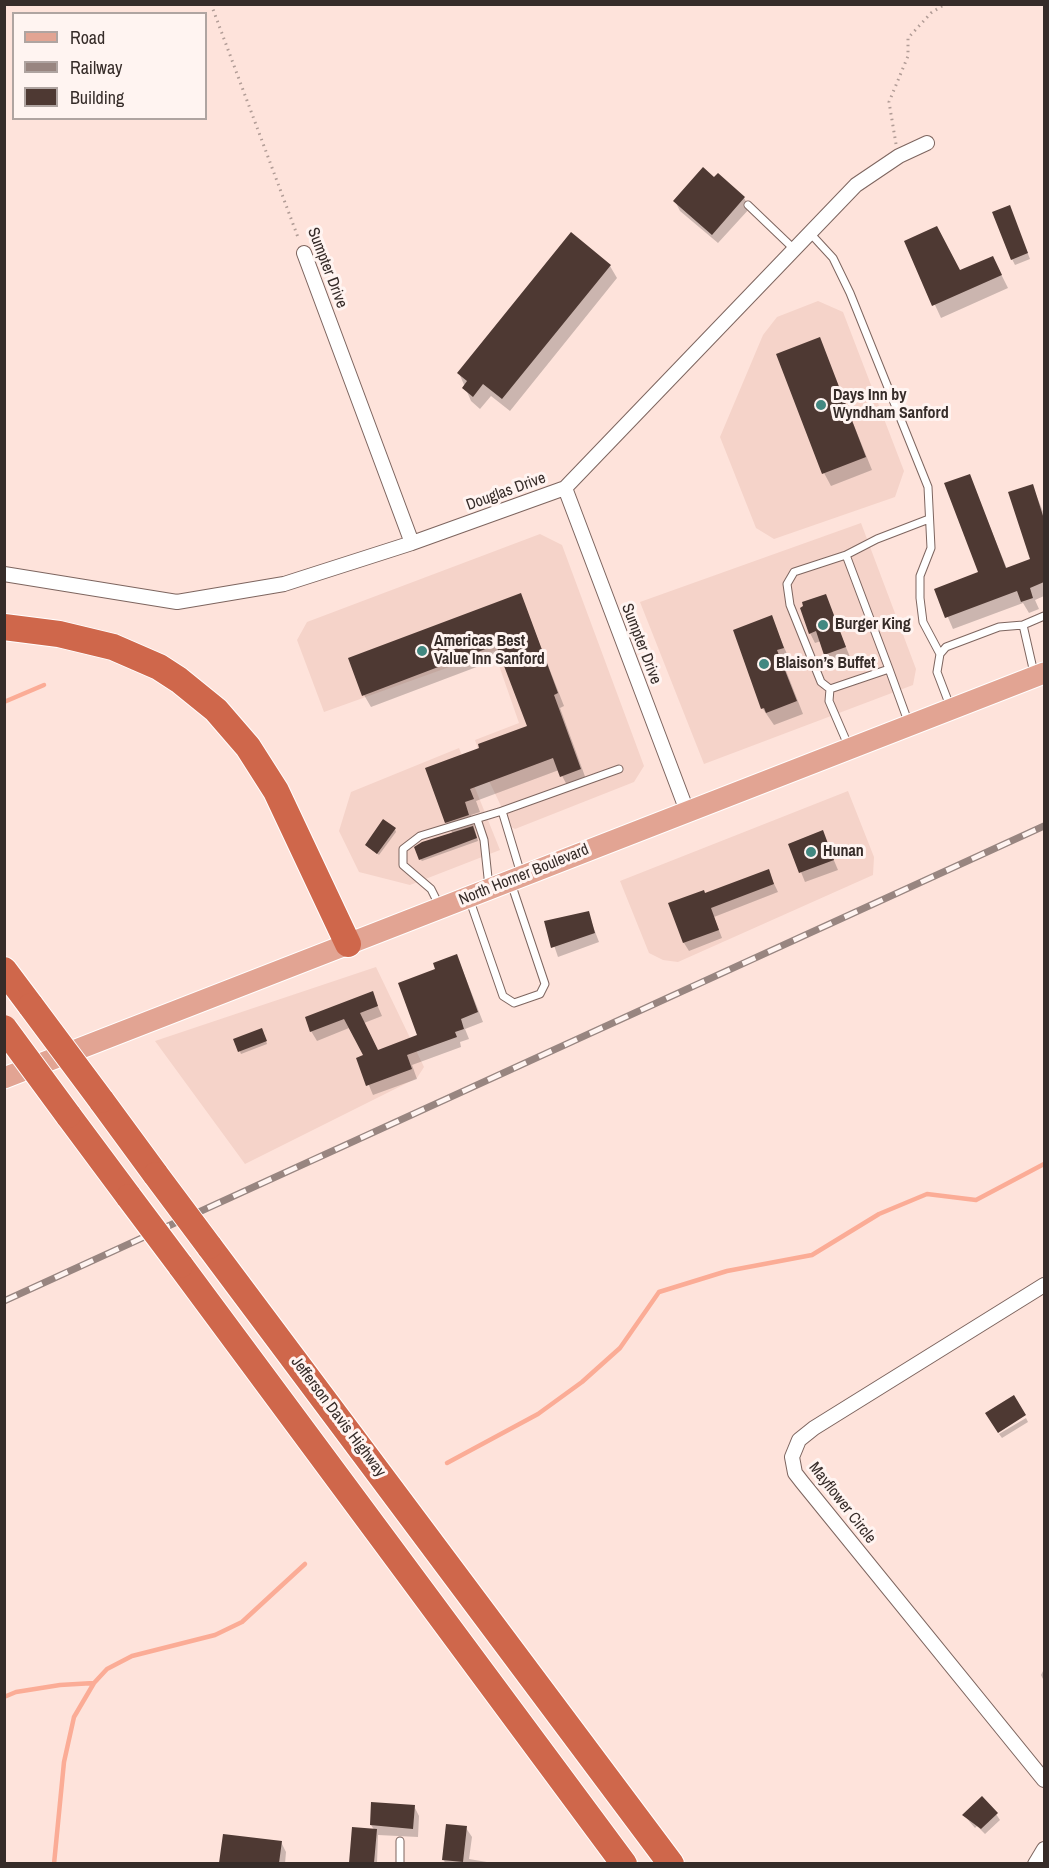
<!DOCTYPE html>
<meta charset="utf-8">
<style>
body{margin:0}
#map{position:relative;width:1049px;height:1868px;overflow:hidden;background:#fee3db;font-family:"Archivo Narrow",sans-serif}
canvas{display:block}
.frame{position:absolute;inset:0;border:6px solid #362c29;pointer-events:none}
.legend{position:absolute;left:12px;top:12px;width:195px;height:108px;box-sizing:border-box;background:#fff4f1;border:2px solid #afa4a1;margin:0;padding:8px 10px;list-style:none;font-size:18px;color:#362c29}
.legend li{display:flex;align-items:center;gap:12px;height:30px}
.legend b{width:30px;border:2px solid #afa4a1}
</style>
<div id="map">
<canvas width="1049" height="1868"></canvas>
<div class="frame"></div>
<ul class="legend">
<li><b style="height:8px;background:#e2a493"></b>Road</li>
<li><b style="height:8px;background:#988580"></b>Railway</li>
<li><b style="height:16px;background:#4e3933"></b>Building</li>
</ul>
</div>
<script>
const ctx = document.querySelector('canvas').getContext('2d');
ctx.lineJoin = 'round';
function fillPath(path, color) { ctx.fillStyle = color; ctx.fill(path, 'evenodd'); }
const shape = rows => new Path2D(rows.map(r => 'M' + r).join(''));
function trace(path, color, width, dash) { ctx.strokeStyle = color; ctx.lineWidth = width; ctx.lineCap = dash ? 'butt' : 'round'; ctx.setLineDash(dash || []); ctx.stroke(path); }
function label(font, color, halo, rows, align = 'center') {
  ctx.font = font + ' "Archivo Narrow",sans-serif'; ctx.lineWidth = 6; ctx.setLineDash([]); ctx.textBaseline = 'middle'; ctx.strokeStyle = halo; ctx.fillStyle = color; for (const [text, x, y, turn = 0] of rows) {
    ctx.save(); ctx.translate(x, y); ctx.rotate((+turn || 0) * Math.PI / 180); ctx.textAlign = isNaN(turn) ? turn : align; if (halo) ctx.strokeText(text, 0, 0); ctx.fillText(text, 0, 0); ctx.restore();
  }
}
fillPath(shape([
 [818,301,843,312,904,471,895,497,774,539,756,528,720,437,763,335,777,317],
 [861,523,916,669,913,685,704,764,640,602],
 [540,534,562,545,644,766,634,782,515,829,511,827,490,783,475,740,519,723,494,651,324,712,297,640,307,622],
 [459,748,500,850,410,885,359,872,339,831,351,792],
 [848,791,874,857,873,875,678,962,663,960,649,953,620,881],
 [376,967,424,1067,417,1078,245,1164,155,1041]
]), '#f5d3c9');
fillPath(shape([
 [718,175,744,198,750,208,718,243,680,211,675,201],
 [1012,213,1030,259,1015,265,1012,259],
 [906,242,960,272,993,258,1008,288,941,318],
 [610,266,617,278,510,411,491,396,480,409,471,401,459,373],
 [819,339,872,470,831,486,824,473],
 [969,475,1007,569,1032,560,1032,485,1044,514,1044,596,1035,600,1039,609,1029,613,1023,603,953,629,936,590,980,573],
 [520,594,564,706,560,708,587,782,569,789,559,770,476,801,480,812,471,815,478,841,422,861,420,859,453,834,446,822,481,748,529,726,503,657,371,707,364,695],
 [825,596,850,657,831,663,821,641,815,643,810,633],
 [771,617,790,661,783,663,803,714,774,725,763,709,735,631],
 [395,829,396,832,379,855,368,847],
 [822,832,838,870,805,882,790,845],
 [768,871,778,892,714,917,722,938,689,951,684,943,705,895],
 [588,913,599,942,558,957,546,922],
 [457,956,483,1022,465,1029,469,1039,460,1042,461,1047,412,1065,417,1079,373,1095,358,1059,365,1056,349,1028,317,1041,311,1031,372,993,382,1016,364,1023,378,1051,419,1036,437,970],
 [263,1032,267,1044,241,1054,235,1040],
 [1026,1418,1028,1422,1002,1438,999,1434],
 [1044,1669,1044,1681,1041,1675],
 [373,1804,414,1806,419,1816,418,1837,378,1835,377,1864,350,1864,354,1829,375,1831,371,1825],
 [996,1814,1000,1820,985,1834,977,1826,975,1828,964,1815],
 [466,1828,472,1837,469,1859,499,1864,446,1864,443,1859],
 [224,1835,281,1842,286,1852,285,1864,221,1864]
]), '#0003');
trace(shape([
 [4,702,44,685],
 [447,1463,538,1414,582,1382,620,1348,659,1292,727,1271,812,1255,879,1214,927,1194,976,1200,1044,1164],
 [4,1697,16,1692,60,1685,94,1683],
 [54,1864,64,1762,74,1717,94,1683,107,1669,132,1656,215,1635,242,1622,305,1564]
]), '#fbac96', 4.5);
fillPath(shape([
 [703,167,714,177,718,173,745,197,712,235,673,201],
 [1010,205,1028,253,1011,260,992,212],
 [937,226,960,270,993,256,1002,275,932,306,904,241],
 [571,232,611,265,502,399,483,384,473,397,462,388,467,381,457,373],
 [820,337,866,457,822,474,776,354],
 [970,474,1006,568,1030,559,1008,492,1033,484,1044,519,1044,582,1030,588,1033,598,1021,602,1017,591,945,618,934,589,978,572,944,483],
 [521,593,558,693,554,695,581,769,560,777,553,758,470,789,474,799,465,802,469,815,445,823,425,768,479,748,478,744,527,726,496,645,362,696,348,658],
 [826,594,846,647,824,655,816,631,809,634,800,608,803,606,802,602],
 [772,615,784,648,777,650,797,701,766,713,764,708,761,709,733,630],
 [383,819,396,828,377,854,365,845],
 [473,826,477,838,419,860,414,847,422,842],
 [823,830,834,860,799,873,788,844],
 [769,869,774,884,711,908,719,930,683,943,668,903,704,890,705,893],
 [589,911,595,933,551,948,544,921],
 [457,954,478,1012,461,1019,464,1029,455,1032,457,1037,407,1055,412,1069,366,1086,356,1058,363,1055,344,1019,310,1032,305,1017,373,991,378,1006,360,1013,378,1050,417,1035,398,983,435,969,433,963],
 [262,1028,267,1041,238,1052,233,1039],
 [1014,1395,1026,1415,998,1433,985,1413],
 [982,1796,998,1813,981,1829,962,1815],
 [371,1802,415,1805,413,1829,370,1825],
 [446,1824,467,1826,463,1862,442,1860],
 [352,1827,377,1829,374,1863,349,1863],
 [223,1834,282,1841,279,1863,219,1863]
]), '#4e3933');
const service = shape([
 [748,205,794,249],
 [810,233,833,258,850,293,928,487,931,548,920,576,920,598,923,622,940,654],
 [846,555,877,539,929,519],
 [889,669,830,689,821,682,790,605,787,584,794,572,846,555,889,669,909,724],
 [1034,673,1023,625,1044,616],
 [830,689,829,701,848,745],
 [950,706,937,672,940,654,946,647,999,627,1023,625],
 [477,819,484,840,489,887],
 [521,874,502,811,619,769],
 [469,898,503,996,514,1003,540,994,545,984,511,883],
 [439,905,431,889,403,865,403,849,420,836,502,811],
 [400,1864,400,1841]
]);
const minor = shape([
 [304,253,412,543],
 [565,488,687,811],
 [4,574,177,602,284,584,412,543,565,488,856,185,899,156,927,143],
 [1044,1285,814,1428,799,1440,792,1457,795,1473,802,1482,1044,1780],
 [1035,1864,1044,1849]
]);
const primary = shape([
 [4,1078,1044,673]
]);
const motorway = shape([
 [4,627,59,634,113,647,159,667,179,680,216,710,248,747,276,791,348,944],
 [4,970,31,1006],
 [101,1100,156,1175],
 [68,1115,129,1197],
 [209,1246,671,1864],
 [180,1265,624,1864]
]);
trace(service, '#7d655f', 9);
trace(minor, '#7d655f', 16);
trace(primary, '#fff', 23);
trace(motorway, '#fff', 28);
trace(shape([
 [211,4,299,240],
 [896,144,889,102,908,56,908,38,931,13,945,4]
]), '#b19c96', 3, [1.5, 4.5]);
trace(service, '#fff', 7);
trace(minor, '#fff', 14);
trace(primary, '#e2a493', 21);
trace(motorway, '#cf674b', 26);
const rail = shape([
 [4,1301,1044,826]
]);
trace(rail, '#988580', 7);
trace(rail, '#fff4f1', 4.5, [14]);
const motorwayBridge = shape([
 [31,1006,101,1100],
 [4,1028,68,1115],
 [156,1175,209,1246],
 [129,1197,180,1265]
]);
trace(motorwayBridge, '#fff', 28, []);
trace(motorwayBridge, '#cf674b', 26);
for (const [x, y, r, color] of [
 [821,405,6,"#428881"],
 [823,625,6,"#428881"],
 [422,651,6,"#428881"],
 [764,664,6,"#428881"],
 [811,852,6,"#428881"]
]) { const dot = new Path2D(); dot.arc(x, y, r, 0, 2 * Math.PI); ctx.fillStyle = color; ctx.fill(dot); trace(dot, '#fff4f1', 2); }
label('16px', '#362c29', '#fff4f1', [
 ["Sumpter Drive",327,268,69],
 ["Douglas Drive",506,492,-20],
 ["Sumpter Drive",641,644,69],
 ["North Horner Boulevard",524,875,-22],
 ["Jefferson Davis Highway",338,1417,53],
 ["Mayflower Circle",842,1503,52]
]);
label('bold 16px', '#362c29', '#fff4f1', [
 ["Days Inn by",833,396],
 ["Wyndham Sanford",833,414],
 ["Burger King",835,625],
 ["Americas Best",434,642],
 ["Value Inn Sanford",434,660],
 ["Blaison’s Buffet",776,664],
 ["Hunan",823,852]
], 'left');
</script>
